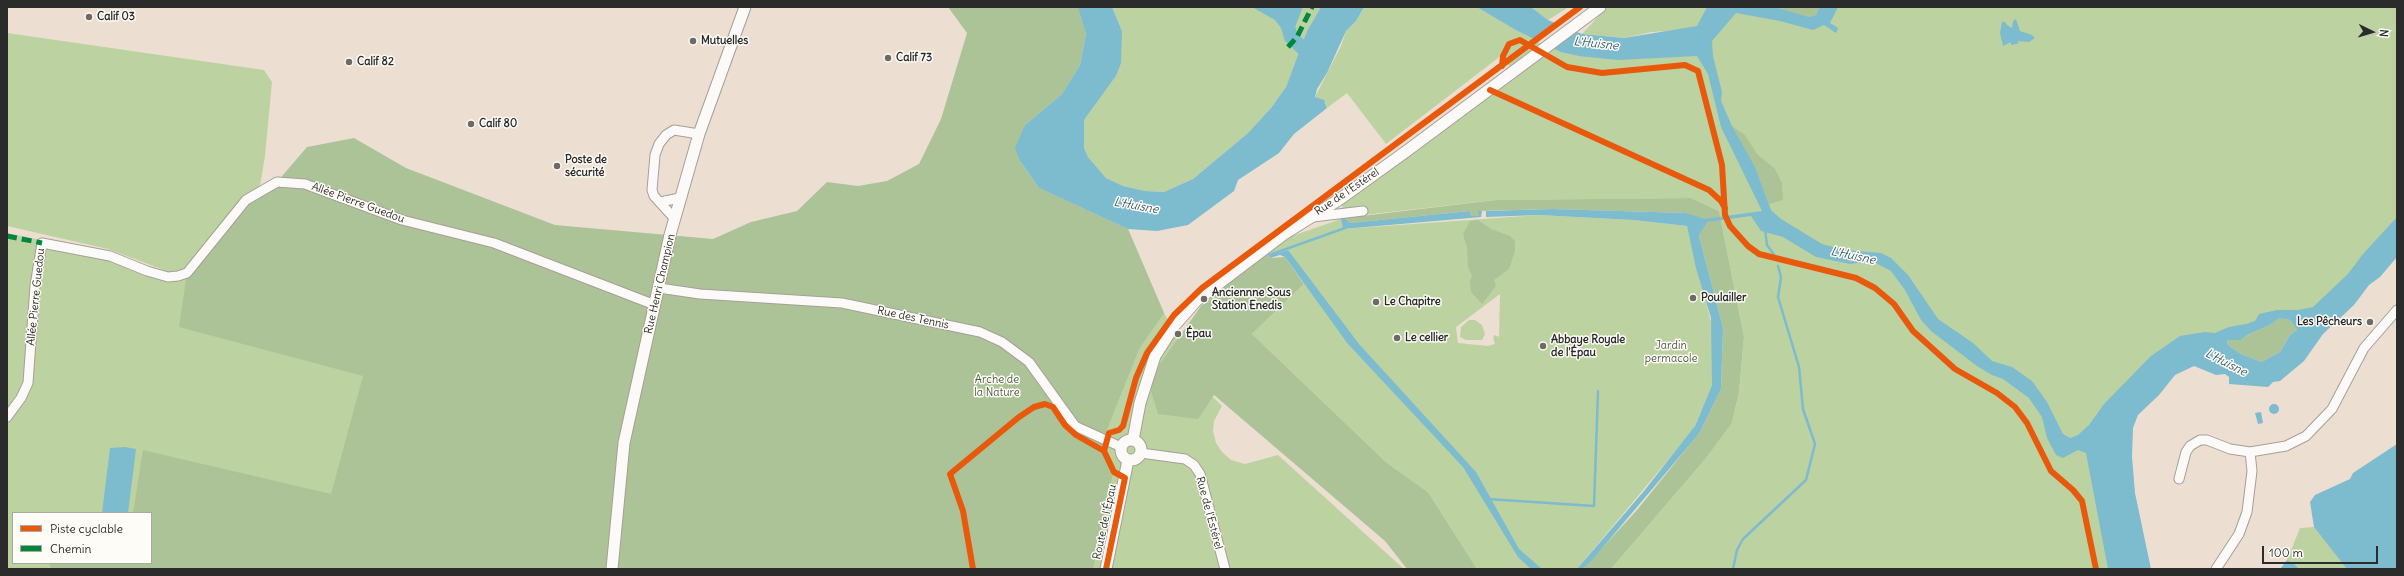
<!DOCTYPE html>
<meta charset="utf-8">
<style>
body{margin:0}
#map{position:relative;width:2404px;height:576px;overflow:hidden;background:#ecdfd2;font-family:Delius,sans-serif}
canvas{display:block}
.frame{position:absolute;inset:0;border:8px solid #2b2b2b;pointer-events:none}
.legend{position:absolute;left:12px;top:512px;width:140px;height:52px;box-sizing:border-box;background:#fdfcf7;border:1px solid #a9a8a5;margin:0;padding:5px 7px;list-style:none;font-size:12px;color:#2b2b2b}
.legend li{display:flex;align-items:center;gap:8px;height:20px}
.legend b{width:20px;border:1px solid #a9a8a5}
.north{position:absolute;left:2352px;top:12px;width:40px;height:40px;-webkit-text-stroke:3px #fdfcf7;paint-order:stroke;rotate:95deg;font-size:11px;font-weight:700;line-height:16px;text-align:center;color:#2b2b2b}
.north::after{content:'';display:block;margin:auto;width:14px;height:18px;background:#2b2b2b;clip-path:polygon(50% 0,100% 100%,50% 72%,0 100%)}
.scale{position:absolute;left:2262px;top:546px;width:116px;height:18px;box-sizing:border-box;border:2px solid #2b2b2b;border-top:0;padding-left:5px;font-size:12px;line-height:14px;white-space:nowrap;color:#2b2b2b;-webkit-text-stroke:3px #fdfcf7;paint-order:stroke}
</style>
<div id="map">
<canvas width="2404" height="576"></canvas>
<div class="frame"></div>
<ul class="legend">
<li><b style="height:5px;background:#e8590c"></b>Piste cyclable</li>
<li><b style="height:5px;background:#00873e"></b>Chemin</li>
</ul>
<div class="north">N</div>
<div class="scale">100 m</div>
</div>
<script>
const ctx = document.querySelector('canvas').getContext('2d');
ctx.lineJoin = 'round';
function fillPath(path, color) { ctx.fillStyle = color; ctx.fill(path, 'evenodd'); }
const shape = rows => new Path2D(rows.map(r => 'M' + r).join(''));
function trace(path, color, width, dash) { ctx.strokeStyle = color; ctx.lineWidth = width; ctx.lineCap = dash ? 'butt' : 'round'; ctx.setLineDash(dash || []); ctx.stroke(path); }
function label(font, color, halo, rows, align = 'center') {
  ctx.font = font + ' Delius,sans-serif'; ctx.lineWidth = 3; ctx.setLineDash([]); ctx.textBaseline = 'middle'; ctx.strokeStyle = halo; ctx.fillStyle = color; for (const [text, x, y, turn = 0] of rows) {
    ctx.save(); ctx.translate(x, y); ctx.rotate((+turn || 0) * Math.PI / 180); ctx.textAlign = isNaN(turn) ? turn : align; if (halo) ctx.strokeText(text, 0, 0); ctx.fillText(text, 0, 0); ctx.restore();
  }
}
fillPath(shape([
 [1112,7,1321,7,1307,31,1286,87,1271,108,1248,133,1193,179,1164,192,1145,191,1123,186,1106,178,1088,157,1084,148,1084,120,1116,76,1122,31],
 [1364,7,1510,7,1572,44,1690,40,1730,7,1765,10,1826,7,2397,7,2397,242,2345,297,2201,351,2132,406,2131,569,1611,569,1707,457,1732,423,1739,392,1744,337,1719,211,1691,198,1496,200,1346,217,1340,199,1513,72,1502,55,1386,144,1347,93,1327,108,1326,103,1315,97,1341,46,1346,31,1356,21],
 [1531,7,1569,7,1548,20],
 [1607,7,1707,7,1698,26,1681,30,1652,32,1624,38,1582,34],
 [7,33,264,70,272,82,265,156,259,192,615,290,1039,188,1128,229,1164,313,1213,397,1222,406,1214,421,1213,431,1216,443,1222,452,1231,460,1245,464,1278,455,1404,569,7,569,7,233,94,251,143,267,164,270,108,249,7,226],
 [13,513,151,513,151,563,13,563],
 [1539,215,1633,220,1687,226,1712,326,1712,385,1693,430,1577,569,1477,569,1428,492,1387,463,1252,334,1304,284,1288,250,1270,255,1268,250,1289,237,1341,219,1343,229],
 [1500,294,1499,337,1495,335,1493,337,1495,344,1488,346,1458,343,1456,327],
 [1469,320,1475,320,1482,325,1485,334,1482,340,1466,340,1460,337,1461,327],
 [2314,527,2344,563,2347,569,2299,569,2287,560,2300,528]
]), '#bdd2a1');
fillPath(shape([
 [948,7,1079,7,1086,34,1080,65,1062,94,1025,125,1020,161,1039,188,1128,229,1164,313,1139,349,1108,427,1101,452,1108,460,1113,473,1093,569,51,569,49,563,151,563,151,513,133,513,143,450,331,494,363,376,179,327,187,273,246,200,277,182,307,147,354,138,406,168,555,225,713,239,751,222,797,211,827,182,858,186,887,181,919,164,941,119,967,33],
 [1775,7,1820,7,1816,15,1809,17],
 [1732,126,1745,135,1757,154,1775,169,1782,183,1783,200,1769,204,1755,167],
 [1691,198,1719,211,1744,337,1739,392,1732,423,1707,457,1611,569,1583,569,1637,510,1700,432,1721,389,1723,328,1699,236,1706,222,1686,213,1552,209,1479,211,1479,216,1471,216,1470,211,1350,223,1345,218,1496,200],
 [1478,220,1491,229,1510,236,1515,241,1515,251,1509,269,1494,280,1496,286,1482,304,1471,292,1470,281,1472,276,1468,267,1467,248,1463,234,1470,221],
 [1266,253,1270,258,1285,257,1304,284,1252,334,1387,463,1428,492,1477,569,1407,569,1385,541,1214,395,1198,419,1158,414,1151,391,1157,368,1201,306],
 [2279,318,2290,320,2297,330,2290,335,2280,352,2265,360,2262,362,2241,354,2228,345,2227,341,2230,340,2241,340,2247,335,2268,326]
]), '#acc398');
fillPath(shape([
 [1078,7,1112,7,1122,31,1121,63,1116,76,1084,120,1084,148,1088,157,1106,178,1123,186,1145,191,1164,192,1193,179,1248,133,1271,108,1286,87,1307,31,1321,7,1364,7,1356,21,1346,31,1327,73,1317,89,1315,97,1324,100,1327,108,1294,134,1279,153,1238,180,1234,191,1188,225,1157,231,1128,229,1039,188,1020,161,1015,148,1025,125,1062,94,1080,65,1086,34],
 [1252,7,1303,7,1291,37,1288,37,1275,20],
 [1477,7,1531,7,1548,20,1582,34,1624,38,1697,26,1707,7,1775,7,1809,17,1816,15,1820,7,1838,7,1830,23,1838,28,1836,33,1824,25,1813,30,1780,21,1736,13,1712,41,1713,56,1722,92,1721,101,1732,126,1755,167,1771,210,1781,219,1822,244,1844,250,1881,253,1891,258,1908,275,1938,319,1973,343,1992,361,2012,367,2032,381,2047,402,2063,434,2070,438,2078,435,2089,425,2104,404,2151,356,2180,336,2205,332,2215,333,2229,327,2246,324,2255,321,2259,314,2277,310,2298,310,2313,307,2348,274,2363,254,2397,217,2397,257,2380,277,2369,285,2354,305,2323,334,2304,361,2280,381,2273,382,2268,387,2229,384,2229,377,2225,374,2216,375,2194,366,2175,375,2159,395,2138,415,2133,428,2132,457,2135,493,2151,569,2108,569,2086,453,2078,450,2063,458,2056,455,2047,438,2042,417,2029,398,2003,379,1992,375,1977,366,1931,331,1921,320,1905,290,1891,271,1872,261,1850,264,1816,257,1783,237,1761,231,1751,216,1707,222,1699,236,1723,328,1721,389,1700,432,1692,442,1593,559,1583,569,1577,569,1644,491,1695,426,1712,385,1711,318,1696,268,1687,226,1633,220,1539,215,1486,217,1486,211,1552,209,1686,213,1705,219,1762,211,1721,127,1708,74,1697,56,1618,60,1579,56,1561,52,1516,30],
 [2279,318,2290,320,2297,330,2290,335,2280,352,2265,360,2262,362,2241,354,2228,345,2227,341,2230,340,2241,340,2247,335,2268,326],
 [2016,19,2020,31,2032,35,2035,38,2029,42,2017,41,2019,43,2016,44,2011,45,2011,42,2003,46,2000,33,2002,22,2005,22,2007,25,2012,28,2013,21],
 [1470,211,1471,216,1479,216,1478,211,1482,211,1481,217,1343,229,1341,219,1345,218,1350,223],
 [1268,250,1271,255,1288,250,1359,344,1476,472,1519,549,1542,569,1531,569,1518,557,1463,467,1348,344,1285,257,1280,255,1270,258,1266,252],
 '2269 409a5 5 0 1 1 10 0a5 5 0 1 1-10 0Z',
 [2261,412,2263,423,2258,424,2255,413],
 [2397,444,2397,569,2347,569,2314,527,2310,502,2315,495,2350,479,2353,473],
 [125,447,136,449,128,513,102,513,110,448],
 [2287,560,2294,564,2299,569,2280,569]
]), '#7dbbce');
fillPath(shape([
 [1556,22,1569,27,1552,49,1532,39]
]), '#ecdfd2');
trace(shape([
 [1765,229,1767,245,1775,256],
 [1272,254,1345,228],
 [1488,499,1594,506,1598,391],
 [1733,569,1737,550,1743,539,1806,480,1815,444,1803,409,1799,367,1778,297,1781,277,1778,266]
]), '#7dbbce', 2.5);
trace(shape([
 [1287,7,1284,13,1291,37,1313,58]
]), '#7dbbce', 14);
const minor = shape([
 [660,202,680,198],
 [1313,217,1363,211],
 [675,219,654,196,652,190,655,155,659,144,666,135,674,130,699,134],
 [659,288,700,294,842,303,980,332,1002,342,1029,362,1075,426,1121,447],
 [7,417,21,398,28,383,35,286,42,243,110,256,147,271,168,277,178,276,187,273,246,200,277,182,305,184,402,220,494,243,655,305],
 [1141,453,1185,459,1194,465,1200,474,1204,489,1225,569],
 [2179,479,2186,452,2190,446,2200,440,2207,440,2230,449,2250,452,2286,446,2306,436,2332,409,2364,348,2397,310],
 [2216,569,2239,534,2247,512,2252,471,2250,452]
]);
const tertiary = shape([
 '1121 450a10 10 0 1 1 20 0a10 10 0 1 1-20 0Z',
 [1133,440,1140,403,1155,356,1174,326,1197,300,1284,234,1340,199,1408,150,1600,7],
 [612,569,624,443,670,235,699,134,745,7],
 [1106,569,1128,460]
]);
trace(minor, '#a69f97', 11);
trace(tertiary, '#a69f97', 13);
trace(minor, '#fcfaf8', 9);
trace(tertiary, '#fcfaf8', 11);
trace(shape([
 [1288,47,1297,37,1312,7],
 [7,236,42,243]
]), '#00873e', 5, [10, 5]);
trace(shape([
 [1502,66,1503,56,1509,44,1520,40,1567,67,1602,73,1685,65,1698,71,1722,165,1725,215,1730,226,1748,246,1759,254,1856,278,1875,288,1894,304,1913,331,1955,369,1997,393,2015,407,2027,423,2051,471,2073,490,2082,501,2096,569],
 [1490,90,1709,190,1721,201,1725,208],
 [1104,451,1109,433,1119,430,1123,426,1136,378,1147,353,1174,315,1202,288,1580,7],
 [973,569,963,511,950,474,1019,417,1034,407,1045,404,1053,407,1065,425,1076,435,1104,451,1114,472,1125,478,1106,569]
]), '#e8590c', 6);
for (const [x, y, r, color] of [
 [89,17,4,"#6f6a65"],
 [693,41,4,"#6f6a65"],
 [888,58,4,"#6f6a65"],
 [349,62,4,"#6f6a65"],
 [471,124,4,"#6f6a65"],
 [557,166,4,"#6f6a65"],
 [1693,298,4,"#6f6a65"],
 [1204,299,4,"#6f6a65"],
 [1376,302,4,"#6f6a65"],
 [2370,322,4,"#6f6a65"],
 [1178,334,4,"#6f6a65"],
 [1397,338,4,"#6f6a65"],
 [1543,346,4,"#6f6a65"]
]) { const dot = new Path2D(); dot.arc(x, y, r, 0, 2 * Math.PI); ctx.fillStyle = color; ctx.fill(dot); trace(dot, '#fdfcf7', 1.5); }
label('bold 11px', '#2b2b2b', '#fdfcf7', [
 ["Calif 03",97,17],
 ["Mutuelles",701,41],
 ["Calif 73",896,58],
 ["Calif 82",357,62],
 ["Calif 80",479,124],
 ["Poste de",565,160],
 ["sécurité",565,173],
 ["Anciennne Sous",1212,293],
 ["Station Enedis",1212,306],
 ["Poulailler",1701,298],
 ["Le Chapitre",1384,302],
 ["Les Pêcheurs",2362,322,"right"],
 ["Épau",1186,334],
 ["Le cellier",1405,338],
 ["Abbaye Royale",1551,340],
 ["de l'Épau",1551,353]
], 'left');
label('11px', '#2b2b2b', '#fdfcf7', [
 ["Rue de l'Estérel",1347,192,-34],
 ["Allée Pierre Guedou",358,203,20],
 ["Rue Henri Champion",660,284,-77],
 ["Allée Pierre Guedou",36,297,-84],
 ["Rue des Tennis",913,318,12],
 ["Rue de l'Estérel",1209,513,75],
 ["Route de l'Épau",1105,522,-78]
]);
label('11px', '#4b5a42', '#fdfcf7', [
 ["Jardin",1671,346],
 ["permacole",1671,359],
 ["Arche de",997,380],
 ["la Nature",997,393]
]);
label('italic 12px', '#395f6c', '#fdfcf7', [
 ["L'Huisne",1596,44,6],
 ["L'Huisne",1136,206,10],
 ["L'Huisne",1853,256,12],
 ["L'Huisne",2226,363,27]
]);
</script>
